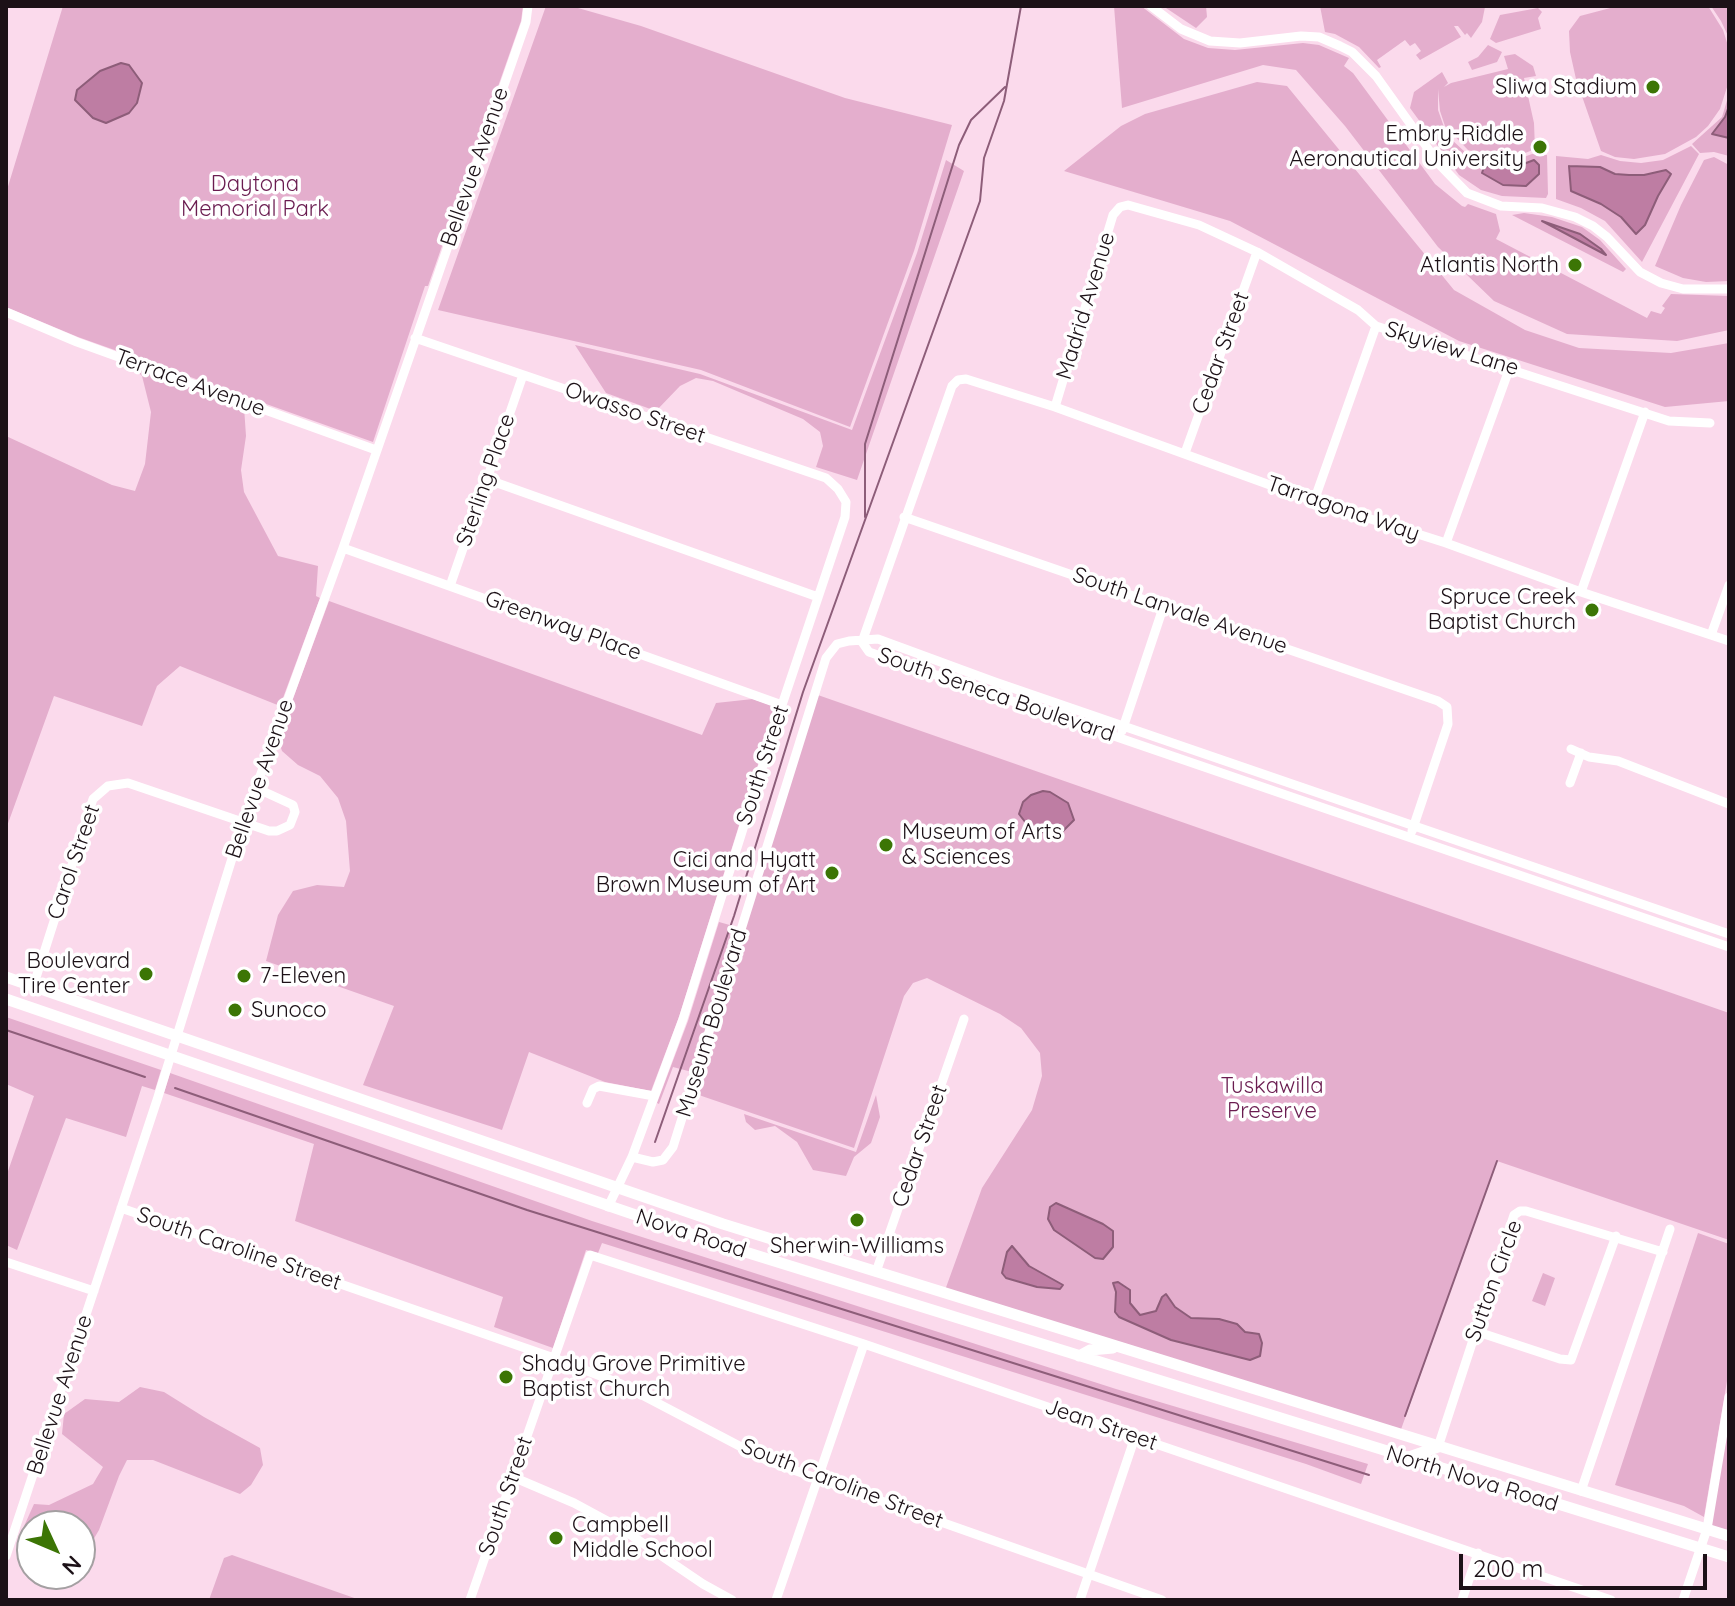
<!DOCTYPE html>
<style>
body{margin:0}
#map{position:relative;width:1735px;height:1606px;overflow:hidden;background:#fbdaec;font-family:Quicksand,sans-serif}
canvas{display:block}
.frame{position:absolute;inset:0;border:8px solid #1c1117;pointer-events:none}
.north{position:absolute;left:16px;top:1510px;width:80px;height:80px;box-sizing:border-box;background:#fff;border:2px solid #a4a0a2;border-radius:50%;rotate:134deg;font-size:22px;font-weight:700;line-height:32px;text-align:center;color:#1c1117}
.north::after{content:'';display:block;margin:auto;width:28px;height:36px;background:#3c7505;clip-path:polygon(50% 0,100% 100%,50% 72%,0 100%)}
.scale{position:absolute;left:1459px;top:1554px;width:248px;height:36px;box-sizing:border-box;border:4px solid #1c1117;border-top:0;padding-left:10px;font-size:24px;line-height:28px;white-space:nowrap;color:#1c1117;-webkit-text-stroke:6px #fff;paint-order:stroke}
</style>
<div id="map">
<canvas width="1735" height="1606"></canvas>
<div class="frame"></div>
<div class="north">N</div>
<div class="scale">200 m</div>
</div>
<script>
const ctx = document.querySelector('canvas').getContext('2d');
ctx.lineJoin = 'round';
function fillPath(path, color) { ctx.fillStyle = color; ctx.fill(path, 'evenodd'); }
const shape = rows => new Path2D(rows.map(r => 'M' + r).join(''));
function trace(path, color, width, dash) { ctx.strokeStyle = color; ctx.lineWidth = width; ctx.lineCap = dash ? 'butt' : 'round'; ctx.setLineDash(dash || []); ctx.stroke(path); }
function label(font, color, halo, rows, align = 'center') {
  ctx.font = font + ' Quicksand,sans-serif'; ctx.lineWidth = 7; ctx.setLineDash([]); ctx.textBaseline = 'middle'; ctx.strokeStyle = halo; ctx.fillStyle = color; for (const [text, x, y, turn = 0] of rows) {
    ctx.save(); ctx.translate(x, y); ctx.rotate((+turn || 0) * Math.PI / 180); ctx.textAlign = isNaN(turn) ? turn : align; if (halo) ctx.strokeText(text, 0, 0); ctx.fillText(text, 0, 0); ctx.restore();
  }
}
fillPath(shape([
 [63,6,523,6,521,21,428,286,425,286,373,442,78,337,6,307,6,193],
 [546,6,571,6,641,26,845,98,952,125,914,251,850,427,701,370,438,310],
 [1114,6,1141,6,1184,39,1208,48,1235,50,1303,43,1319,45,1349,58,1344,66,1353,73,1435,184,1462,206,1465,207,1468,204,1496,214,1500,231,1496,239,1647,318,1651,311,1661,314,1665,308,1662,306,1671,294,1729,296,1729,330,1677,341,1567,334,1494,301,1438,247,1345,126,1296,70,1263,65,1122,108],
 [1163,6,1206,6,1207,17,1196,28],
 [1320,6,1485,6,1485,7,1482,22,1471,38,1467,33,1465,35,1458,26,1454,26,1461,37,1420,60,1416,55,1421,51,1415,43,1410,46,1405,40,1377,60,1381,67,1379,68,1359,47,1335,34,1325,32],
 [1618,6,1708,6,1723,30,1729,49,1729,81,1720,109,1708,126,1696,137,1665,154,1634,159,1615,157,1601,151,1576,79,1570,52,1569,31,1580,16],
 [1711,6,1729,6,1729,38,1721,21],
 [1538,8,1542,12,1538,18,1541,29,1496,43,1490,39,1500,15],
 [1488,45,1502,52,1497,62,1472,70,1468,62,1478,57],
 [1515,54,1533,66,1536,76,1524,78,1534,123,1535,149,1513,158,1501,159,1468,150,1445,126,1440,111,1438,89,1438,110,1444,127,1452,140,1465,152,1479,159,1510,162,1532,154,1547,155,1548,194,1546,198,1502,196,1481,190,1459,175,1410,108,1414,92,1442,72,1448,83,1444,87,1451,83,1508,69,1504,56],
 [1257,82,1287,86,1454,290,1525,330,1579,348,1671,353,1729,343,1729,401,1665,407,1459,341,1230,221,1064,171,1121,126,1145,114],
 [1729,94,1729,156,1714,152,1700,153,1692,144,1722,117],
 [1691,146,1699,154,1642,262,1605,221,1581,208,1556,199,1556,156,1588,159,1601,155,1620,161,1641,163,1663,160],
 [1714,157,1729,165,1729,281,1706,282,1683,278,1655,266,1681,205,1704,160],
 [946,160,964,171,857,480,816,467,823,446,820,432,803,419,713,381,696,378,680,386,656,411,606,393,575,345,700,374,852,430,917,253],
 [1524,213,1552,217,1582,227,1600,240,1626,269,1623,272,1512,215],
 [133,367,244,407,246,436,241,470,244,492,278,556,318,566,316,596,320,598,280,706,180,666,157,686,142,726,54,696,6,829,6,436,112,485,135,491,145,464,151,412,142,376],
 [329,601,702,735,716,703,753,699,776,707,679,1017,651,1091,605,1082,529,1052,502,1130,363,1085,394,1006,266,961,278,915,293,891,317,885,344,887,350,871,346,821,338,798,320,776,298,765,282,751,278,739],
 [815,694,1729,1013,1729,1240,1497,1161,1399,1435,944,1293,982,1188,1032,1110,1042,1076,1040,1053,1021,1028,1000,1014,927,978,913,983,904,996,854,1148,690,1092],
 [719,922,737,927,692,1072,673,1067,659,1104,657,1103,688,1021],
 [6,1017,161,1070,155,1090,142,1086,126,1137,66,1118,17,1250,6,1245,6,1177,34,1096,6,1084],
 [170,1073,592,1221,1116,1389,1368,1464,1361,1484,1306,1464,602,1243,598,1253,586,1250,553,1348,494,1327,503,1297,295,1221,314,1144,164,1093],
 [876,1095,880,1117,871,1143,854,1157,846,1176,813,1170,797,1142,775,1126,755,1130,746,1122,744,1114,856,1152],
 [1698,1233,1729,1244,1729,1369,1704,1517,1684,1506,1615,1485],
 [1543,1273,1555,1278,1545,1306,1532,1301],
 [140,1387,164,1392,204,1417,260,1448,263,1465,251,1485,240,1494,153,1460,127,1460,119,1476,99,1530,80,1562,80,1526,32,1526,32,1548,30,1547,21,1533,34,1504,49,1505,93,1484,103,1467,62,1434,64,1414,85,1399,119,1402],
 [1729,1397,1729,1536,1707,1529],
 [232,1555,360,1600,209,1600,224,1558]
]), '#e4aecd');
const water = shape([
 [121,63,129,65,142,83,137,103,129,113,106,123,93,118,75,100,77,90,100,71,121,63],
 [1729,106,1729,138,1712,134,1725,117,1729,106],
 [1534,160,1539,165,1539,174,1526,186,1503,185,1482,173,1484,167,1489,166,1513,168,1534,160],
 [1569,166,1600,167,1615,174,1629,175,1644,175,1666,170,1671,174,1658,196,1645,225,1636,234,1621,217,1601,204,1571,191,1569,166],
 [1542,221,1580,234,1601,249,1606,255,1542,221],
 [1043,791,1050,792,1068,803,1074,820,1061,833,1038,832,1029,827,1019,814,1023,802,1031,795,1043,791],
 [1056,1203,1103,1224,1113,1231,1113,1247,1103,1259,1095,1258,1054,1230,1048,1219,1050,1207,1056,1203],
 [1012,1246,1029,1266,1063,1285,1060,1289,1037,1287,1006,1278,1002,1273,1007,1252,1012,1246],
 [1118,1282,1130,1290,1130,1303,1140,1315,1156,1311,1162,1297,1166,1294,1175,1307,1191,1318,1219,1319,1237,1324,1245,1332,1259,1334,1262,1343,1260,1356,1250,1360,1171,1340,1119,1317,1115,1312,1116,1292,1113,1283,1118,1282]
]);
fillPath(water, '#be7da3');
trace(water, '#8d5d79', 2);
trace(shape([
 [865,517,865,444,959,145,971,120,1005,87],
 [6,1030,145,1077],
 [175,1088,527,1210,1369,1475],
 [655,1142,734,916,803,692,980,201,984,158,1004,101,1021,6],
 [1405,1416,1497,1161]
]), '#8d5d79', 2);
trace(shape([
 [1151,6,1181,29,1210,41,1240,43,1301,36,1319,37,1340,46,1352,52,1376,76,1439,164,1467,193,1501,206,1542,208,1575,217,1593,226,1607,237,1640,272,1661,283,1683,289,1729,289],
 [6,312,77,342,376,450],
 [415,338,826,478,838,489,846,502,845,517,782,705,683,1019,632,1157,608,1207],
 [1055,407,1113,215,1120,207,1128,205,1199,225,1257,252,1358,310,1376,326,1669,421,1710,423],
 [1185,453,1257,252],
 [486,479,818,597],
 [1314,501,1376,326],
 [904,517,1438,701,1447,707,1448,724,1412,831],
 [1446,543,1510,367],
 [343,548,782,705],
 [450,586,523,375],
 [1581,592,1645,412],
 [1711,635,1729,585],
 [862,642,952,386,958,380,966,379,1055,407,1314,501,1446,543,1581,592,1729,641],
 [862,642,869,652,1729,947],
 [1122,731,1164,605],
 [1571,749,1589,757,1618,761,1729,804],
 [1570,783,1581,753],
 [33,987,93,799,108,786,128,783,269,831,277,831,290,825,295,812,293,805,256,788],
 [587,1103,593,1089,599,1086,654,1096],
 [632,1157,653,1162,663,1160,673,1147,826,658,837,644,849,641,878,639,995,682,1729,934],
 [121,1208,554,1358,621,1384,768,1461,1162,1600],
 [6,1262,94,1291],
 [876,1272,964,1019],
 [1475,1331,1560,1359,1571,1360,1616,1236],
 [1438,1447,1514,1215,1520,1211,1526,1211,1663,1252],
 [513,1477,574,1503,622,1529,703,1584,732,1600],
 [1581,1491,1670,1229],
 [6,1556,158,1097,243,823,343,548,526,22,528,6],
 [470,1600,590,1255,864,1344,1611,1600],
 [776,1600,864,1344],
 [1080,1600,1135,1437],
 [1462,1600,1478,1553],
 [1683,1600,1707,1529,1729,1397]
]), '#fff', 9);
trace(shape([
 [6,977,723,1224,1729,1536],
 [6,999,726,1246,1729,1557],
 [1079,1356,1090,1350,1113,1348],
 [1406,1458,1438,1447]
]), '#fff', 11);
for (const [x, y, r, color] of [
 [1653,87,8,"#3c7505"],
 [1540,147,8,"#3c7505"],
 [1575,265,8,"#3c7505"],
 [1592,610,8,"#3c7505"],
 [886,845,8,"#3c7505"],
 [832,873,8,"#3c7505"],
 [146,974,8,"#3c7505"],
 [244,976,8,"#3c7505"],
 [235,1010,8,"#3c7505"],
 [857,1220,8,"#3c7505"],
 [506,1377,8,"#3c7505"],
 [556,1538,8,"#3c7505"]
]) { const dot = new Path2D(); dot.arc(x, y, r, 0, 2 * Math.PI); ctx.fillStyle = color; ctx.fill(dot); trace(dot, '#fff', 3); }
label('22px', '#1c1117', '#fff', [
 ["Sliwa Stadium",1637,87],
 ["Embry-Riddle",1524,134],
 ["Aeronautical University",1524,159],
 ["Atlantis North",1559,265],
 ["Spruce Creek",1576,597],
 ["Baptist Church",1576,622],
 ["Museum of Arts",902,832,"left"],
 ["& Sciences",902,857,"left"],
 ["Cici and Hyatt",816,860],
 ["Brown Museum of Art",816,885],
 ["Boulevard",130,961],
 ["Tire Center",130,986],
 ["7-Eleven",260,976,"left"],
 ["Sunoco",251,1010,"left"],
 ["Sherwin-Williams",857,1246,"center"],
 ["Shady Grove Primitive",522,1364,"left"],
 ["Baptist Church",522,1389,"left"],
 ["Campbell",572,1525,"left"],
 ["Middle School",572,1550,"left"]
], 'right');
label('22px', '#1c1117', '#fff', [
 ["Bellevue Avenue",475,167,-71],
 ["Madrid Avenue",1086,306,-73],
 ["Skyview Lane",1452,349,17],
 ["Cedar Street",1221,353,-70],
 ["Terrace Avenue",190,383,20],
 ["Owasso Street",635,413,19],
 ["Sterling Place",486,480,-71],
 ["Tarragona Way",1343,509,19],
 ["South Lanvale Avenue",1180,611,19],
 ["Greenway Place",563,626,20],
 ["South Seneca Boulevard",996,695,19],
 ["South Street",763,765,-72],
 ["Bellevue Avenue",260,779,-71],
 ["Carol Street",74,862,-71],
 ["Museum Boulevard",712,1023,-73],
 ["Cedar Street",920,1146,-71],
 ["Nova Road",691,1234,18],
 ["South Caroline Street",239,1249,19],
 ["Sutton Circle",1494,1281,-70],
 ["Bellevue Avenue",60,1395,-72],
 ["Jean Street",1101,1425,19],
 ["North Nova Road",1472,1479,17],
 ["South Caroline Street",842,1484,21],
 ["South Street",506,1496,-71]
]);
label('22px', '#6a1c50', '#fff', [
 ["Daytona",255,184],
 ["Memorial Park",255,209],
 ["Tuskawilla",1272,1086],
 ["Preserve",1272,1111]
]);
</script>
